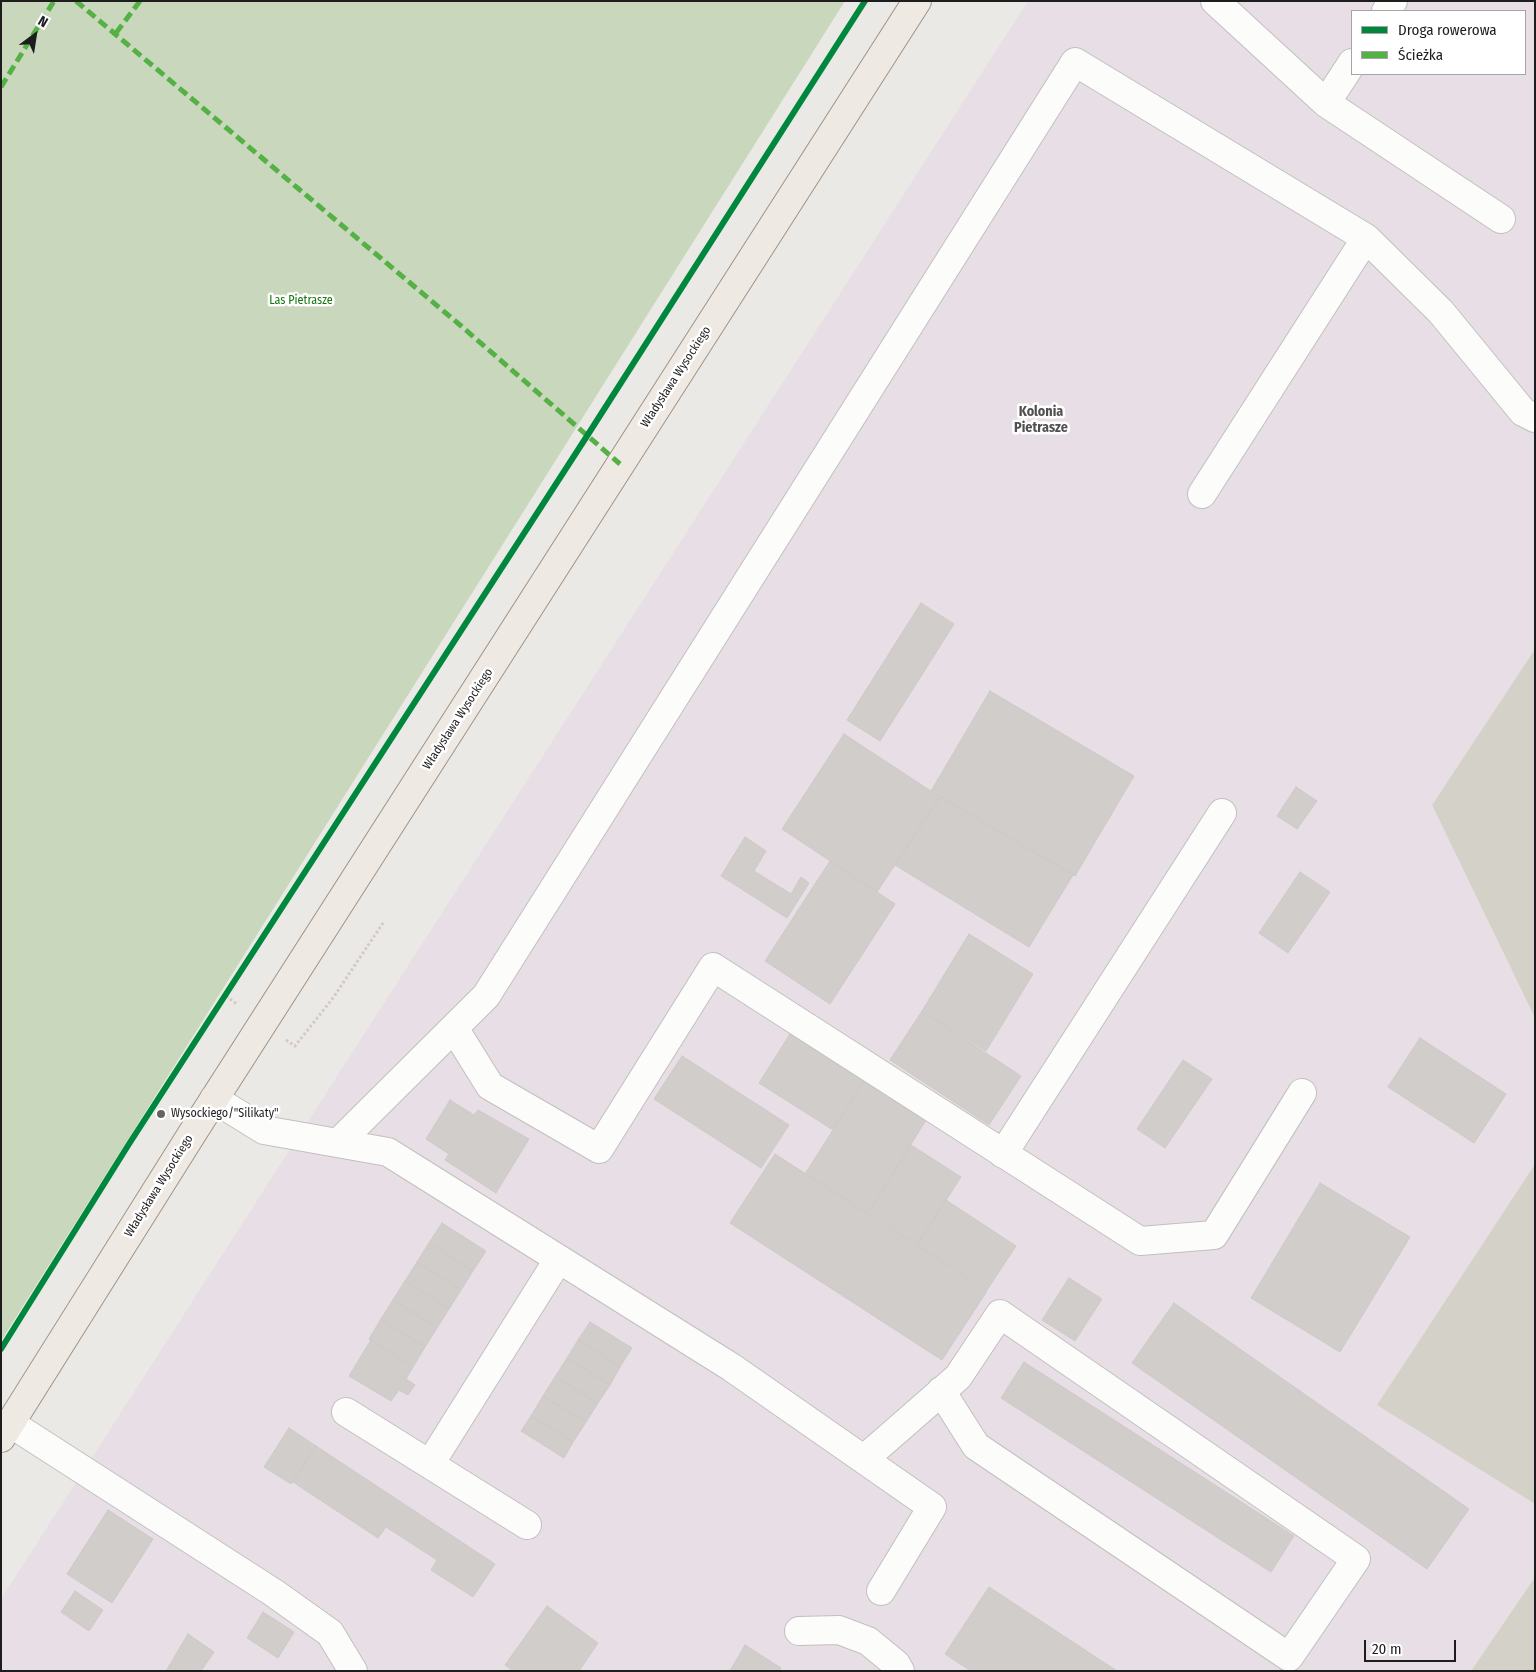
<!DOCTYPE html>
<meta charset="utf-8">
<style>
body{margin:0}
#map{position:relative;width:1536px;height:1672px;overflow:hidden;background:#ebe9e6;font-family:"Fira Sans Condensed",sans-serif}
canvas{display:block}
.frame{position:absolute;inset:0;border:2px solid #1d1d1d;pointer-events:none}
.legend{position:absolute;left:1351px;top:10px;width:175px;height:65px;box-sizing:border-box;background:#fff;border:1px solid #a5a5a5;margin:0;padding:6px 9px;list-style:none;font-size:15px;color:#1d1d1d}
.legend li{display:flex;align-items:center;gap:10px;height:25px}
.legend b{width:25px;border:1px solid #a5a5a5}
.north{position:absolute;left:10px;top:10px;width:50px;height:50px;-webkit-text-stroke:4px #fff;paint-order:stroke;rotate:31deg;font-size:14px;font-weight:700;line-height:20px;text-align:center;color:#1d1d1d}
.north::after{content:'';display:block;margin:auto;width:18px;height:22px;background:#1d1d1d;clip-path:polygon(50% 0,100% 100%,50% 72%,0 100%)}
.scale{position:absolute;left:1364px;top:1640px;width:92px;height:22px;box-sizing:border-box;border:2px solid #1d1d1d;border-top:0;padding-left:6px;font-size:15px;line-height:18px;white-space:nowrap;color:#1d1d1d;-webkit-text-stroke:4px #fff;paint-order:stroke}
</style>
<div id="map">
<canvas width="1536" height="1672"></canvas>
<div class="frame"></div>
<ul class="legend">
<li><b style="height:6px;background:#00873e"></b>Droga rowerowa</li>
<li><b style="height:6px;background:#55b145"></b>Ścieżka</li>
</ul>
<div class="north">N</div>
<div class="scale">20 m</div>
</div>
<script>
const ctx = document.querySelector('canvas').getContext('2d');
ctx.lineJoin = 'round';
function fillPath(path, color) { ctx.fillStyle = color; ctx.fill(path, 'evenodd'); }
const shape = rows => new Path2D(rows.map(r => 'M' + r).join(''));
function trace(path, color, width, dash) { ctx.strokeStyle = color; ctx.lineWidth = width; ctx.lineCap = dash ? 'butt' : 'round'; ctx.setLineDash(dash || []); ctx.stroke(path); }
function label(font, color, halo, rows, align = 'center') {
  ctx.font = font + ' "Fira Sans Condensed",sans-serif'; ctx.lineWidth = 5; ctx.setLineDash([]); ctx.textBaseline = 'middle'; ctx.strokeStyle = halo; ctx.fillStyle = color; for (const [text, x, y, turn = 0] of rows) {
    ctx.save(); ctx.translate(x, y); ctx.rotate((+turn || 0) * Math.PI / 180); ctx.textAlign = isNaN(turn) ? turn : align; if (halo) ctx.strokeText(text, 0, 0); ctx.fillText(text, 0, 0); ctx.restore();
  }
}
fillPath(shape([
 [1028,1,1535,1,1535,649,1432,805,1535,1018,1535,1164,1377,1405,1535,1504,1535,1577,1471,1671,1,1671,1,1599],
 [1352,11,1525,11,1525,74,1352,74]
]), '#e8dee5');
fillPath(shape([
 [1535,649,1535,1018,1432,805],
 [1535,1164,1535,1504,1377,1405],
 [1535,1577,1535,1671,1471,1671]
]), '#d4d2c8');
fillPath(shape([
 [1,1,845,1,1,1341]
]), '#c9d8bc');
const building = shape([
 [921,603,954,624,880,741,847,720,921,603],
 [990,691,1134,776,1075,876,931,791,990,691],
 [844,734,940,797,877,892,782,829,844,734],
 [1296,787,1317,801,1297,829,1277,816,1296,787],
 [940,797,1073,875,1029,947,895,865,940,797],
 [745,837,766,851,754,871,791,894,801,877,809,883,787,918,721,876,745,837],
 [830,861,895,904,830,1004,765,961,830,861],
 [1300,872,1330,892,1288,953,1259,933,1300,872],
 [969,934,1033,974,986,1051,922,1011,969,934],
 [922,1011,1021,1076,989,1125,890,1060,922,1011],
 [792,1031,866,1078,833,1130,759,1083,792,1031],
 [1420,1038,1506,1094,1474,1143,1388,1087,1420,1038],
 [682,1056,789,1125,761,1168,654,1099,682,1056],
 [1183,1060,1212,1079,1165,1148,1137,1129,1183,1060],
 [866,1078,928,1117,868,1213,805,1174,866,1078],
 [450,1100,474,1115,478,1110,529,1139,496,1193,445,1160,449,1154,426,1139,450,1100],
 [911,1145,961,1177,917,1245,868,1213,911,1145],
 [775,1154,987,1291,942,1360,730,1223,775,1154],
 [1320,1183,1410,1237,1340,1352,1251,1298,1320,1183],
 [946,1200,1016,1246,987,1290,917,1245,946,1200],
 [442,1223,486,1251,473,1271,429,1243,442,1223],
 [429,1243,473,1271,461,1290,417,1262,429,1243],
 [417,1262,461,1290,449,1309,405,1281,417,1262],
 [1069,1278,1102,1299,1075,1341,1042,1320,1069,1278],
 [405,1281,449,1309,437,1328,393,1300,405,1281],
 [393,1300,437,1328,425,1347,381,1319,393,1300],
 [1174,1303,1469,1509,1427,1569,1132,1363,1174,1303],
 [381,1319,425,1347,413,1367,369,1339,381,1319],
 [590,1322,632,1348,620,1367,578,1340,590,1322],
 [371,1340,413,1367,406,1379,415,1385,408,1395,399,1390,391,1401,349,1376,371,1340],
 [578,1340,620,1367,610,1385,567,1358,578,1340],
 [567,1358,610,1385,598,1403,555,1377,567,1358],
 [1024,1362,1294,1536,1271,1572,1001,1398,1024,1362],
 [555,1377,598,1403,586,1422,543,1396,555,1377],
 [543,1396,586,1422,573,1442,531,1416,543,1396],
 [531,1416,573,1442,564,1458,521,1431,531,1416],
 [289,1428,316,1446,291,1484,264,1467,289,1428],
 [316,1446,495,1564,473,1597,431,1570,437,1560,386,1527,378,1538,293,1482,316,1446],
 [108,1510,153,1539,112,1603,67,1574,108,1510],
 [989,1587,1117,1671,971,1671,945,1654,989,1587],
 [75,1591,103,1610,89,1631,61,1612,75,1591],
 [547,1606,598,1643,579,1671,513,1671,505,1665,547,1606],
 [263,1612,294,1632,278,1658,247,1638,263,1612],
 [188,1634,214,1652,201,1671,166,1671,188,1634],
 [745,1645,781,1668,779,1671,730,1671,745,1645]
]);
fillPath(building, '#d0cdca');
trace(building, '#cecac7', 1);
const minor = shape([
 [1215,1,1326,103,1501,219],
 [1386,11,1393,1],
 [1326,103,1352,63],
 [1366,238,1441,312,1523,412,1535,418],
 [454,1028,490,1086,599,1149,713,967,1140,1241,1214,1235,1302,1093],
 [214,1099,264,1130,388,1152,731,1367,932,1507,881,1591],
 [338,1143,486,996,1075,62,1366,238,1202,494],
 [1003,1154,1222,813],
 [346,1412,527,1525],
 [10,1423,274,1593,330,1633,353,1671],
 [864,1459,958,1377,1000,1314,1356,1559,1289,1657,976,1446,941,1391],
 [430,1464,558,1260],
 [799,1631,839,1630,868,1641,896,1664,900,1671]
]);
const major = shape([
 [1,1438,195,1129,917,1]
]);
trace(minor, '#c1c0be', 30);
trace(major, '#a09384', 30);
trace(shape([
 [226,996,238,1005],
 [286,1040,295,1046,333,998,383,923]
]), '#d5c7c6', 3, [2.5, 2.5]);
trace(minor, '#fcfcfb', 28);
trace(major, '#efe9e4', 28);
trace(shape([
 [76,1,460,325,620,464],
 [116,33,140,1],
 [1,87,54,1]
]), '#55b145', 5, [10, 5]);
trace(shape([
 [1,1349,129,1144,587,436,865,1]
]), '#00873e', 6);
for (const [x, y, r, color] of [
 [161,1114,5,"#656463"]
]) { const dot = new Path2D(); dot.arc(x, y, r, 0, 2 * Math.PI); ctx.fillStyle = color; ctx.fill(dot); trace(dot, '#fff', 2); }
label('12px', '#13760f', '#fff', [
 ["Las Pietrasze",301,301]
]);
label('12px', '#1d1d1d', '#fff', [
 ["Władysława Wysockiego",676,377,-57],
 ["Władysława Wysockiego",458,719,-57],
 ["Władysława Wysockiego",159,1186,-58]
]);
label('12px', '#1d1d1d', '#fff', [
 ["Wysockiego/\"Silikaty\"",171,1114]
], 'left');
label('bold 14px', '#505050', '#fff', [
 ["Kolonia",1041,412],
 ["Pietrasze",1041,428]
]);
</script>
